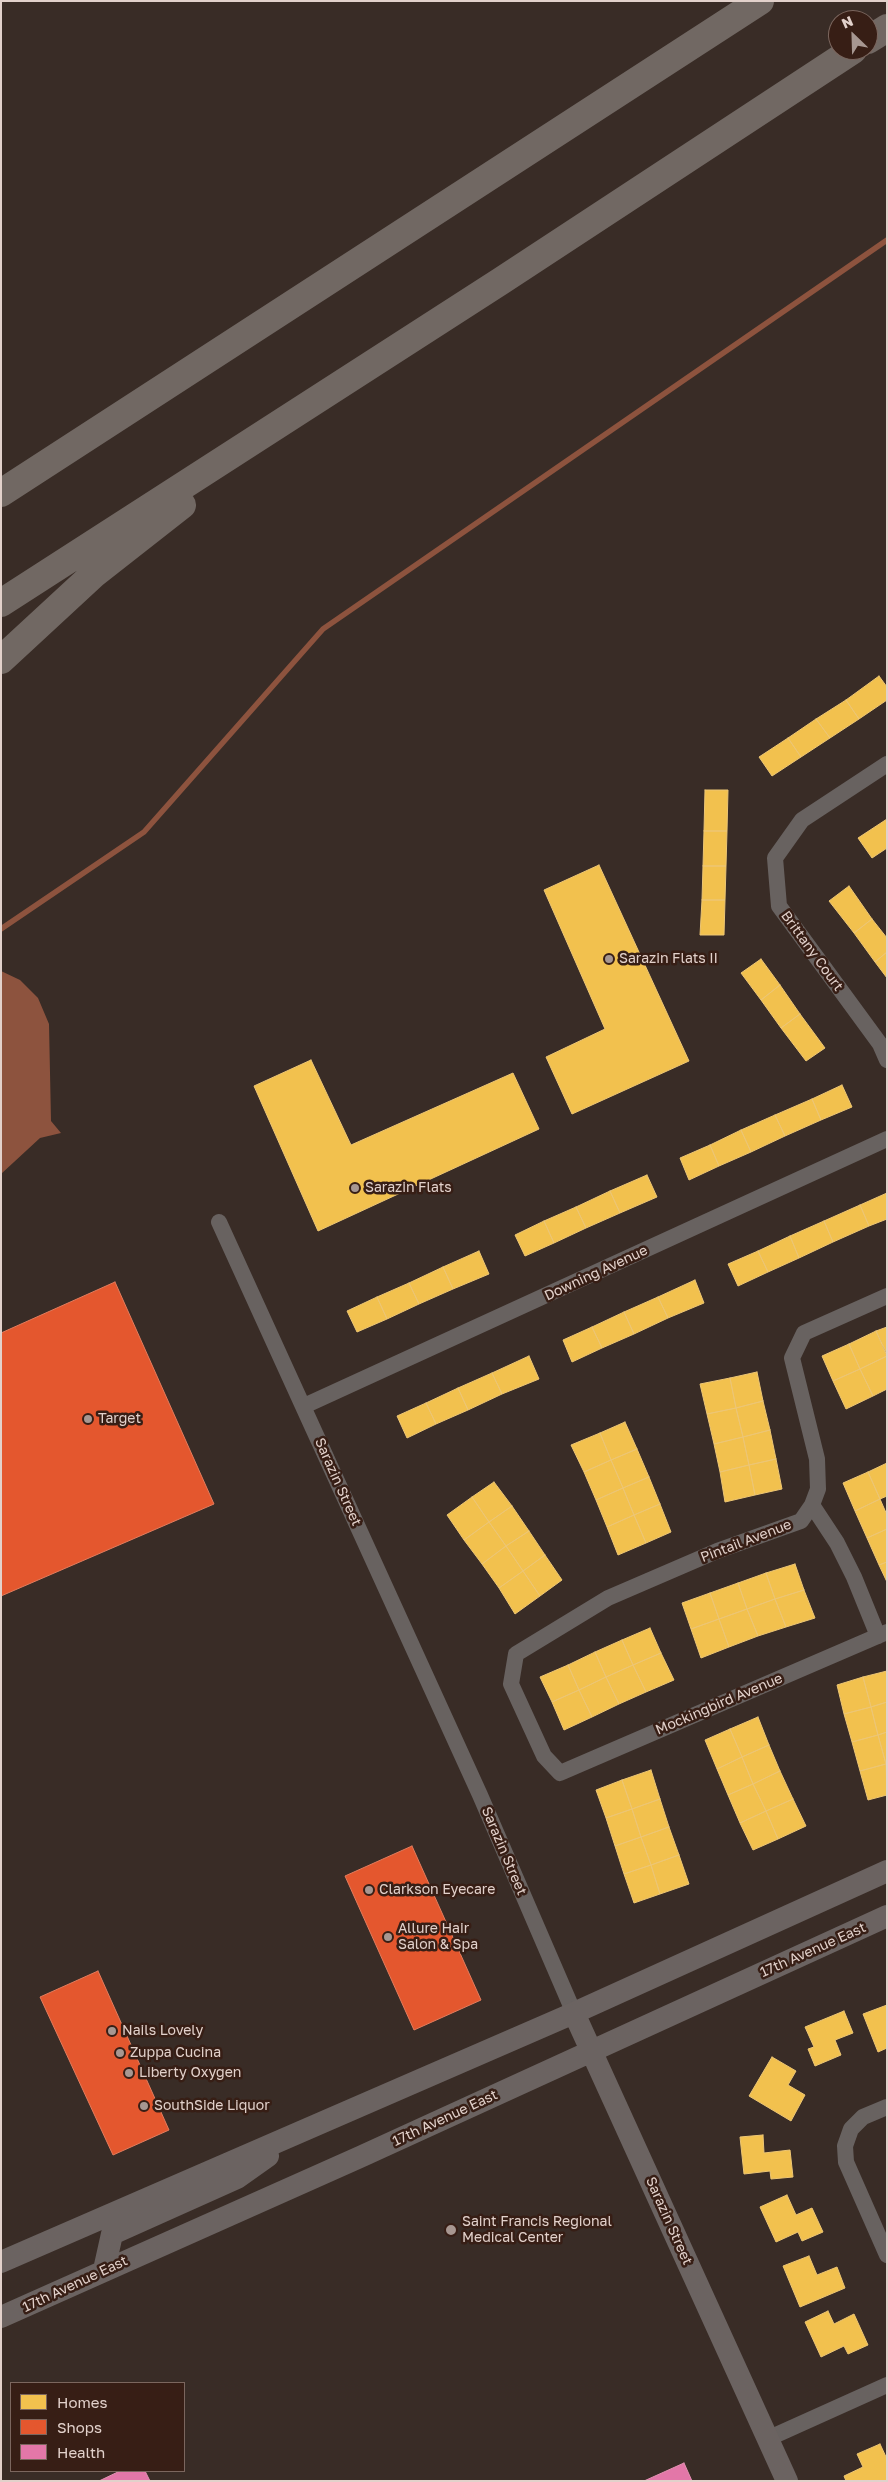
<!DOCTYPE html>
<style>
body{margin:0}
#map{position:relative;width:888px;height:2482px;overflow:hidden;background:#392c26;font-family:"Golos Text",sans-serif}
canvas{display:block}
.frame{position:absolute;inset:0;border:2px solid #e2d1cb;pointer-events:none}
.legend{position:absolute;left:10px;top:2382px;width:175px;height:90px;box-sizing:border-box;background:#371e15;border:1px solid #7b665e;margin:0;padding:6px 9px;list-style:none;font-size:15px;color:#e2d1cb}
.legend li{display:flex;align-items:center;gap:10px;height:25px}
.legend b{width:25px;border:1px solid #7b665e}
.north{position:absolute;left:828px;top:10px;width:50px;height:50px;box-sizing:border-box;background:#371e15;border:1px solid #7b665e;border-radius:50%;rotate:336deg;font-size:14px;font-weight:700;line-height:20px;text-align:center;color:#e2d1cb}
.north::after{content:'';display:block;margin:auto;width:18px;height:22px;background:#a79791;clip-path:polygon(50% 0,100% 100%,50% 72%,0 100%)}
</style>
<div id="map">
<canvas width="888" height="2482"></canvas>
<div class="frame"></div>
<ul class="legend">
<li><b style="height:14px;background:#f2c14e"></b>Homes</li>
<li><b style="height:14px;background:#e4572e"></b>Shops</li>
<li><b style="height:14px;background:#e377a8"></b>Health</li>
</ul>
<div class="north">N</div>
</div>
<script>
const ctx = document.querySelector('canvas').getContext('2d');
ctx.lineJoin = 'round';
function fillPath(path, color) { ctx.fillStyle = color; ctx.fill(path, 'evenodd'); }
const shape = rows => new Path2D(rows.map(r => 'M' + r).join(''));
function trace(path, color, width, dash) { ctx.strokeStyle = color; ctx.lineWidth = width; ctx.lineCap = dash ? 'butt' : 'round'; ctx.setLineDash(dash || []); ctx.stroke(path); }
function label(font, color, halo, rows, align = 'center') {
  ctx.font = font + ' "Golos Text",sans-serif'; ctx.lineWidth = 5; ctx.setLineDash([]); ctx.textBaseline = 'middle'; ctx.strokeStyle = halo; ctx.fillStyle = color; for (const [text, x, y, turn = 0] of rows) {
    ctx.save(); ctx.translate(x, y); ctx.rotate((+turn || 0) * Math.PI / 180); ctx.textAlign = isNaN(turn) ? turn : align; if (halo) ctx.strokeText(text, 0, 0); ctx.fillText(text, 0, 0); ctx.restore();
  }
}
fillPath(shape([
 [1,971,20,980,38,998,49,1024,51,1121,61,1133,40,1138,1,1174]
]), '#8d533e');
const homes = shape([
 [879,676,887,687,887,700,859,719,846,700,879,676],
 [846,700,859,719,830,738,816,719,846,700],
 [816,719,830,738,801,757,788,738,816,719],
 [788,738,801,757,772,776,759,757,788,738],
 [705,790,728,790,727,831,704,831,705,790],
 [887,819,887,848,872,858,858,838,887,819],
 [704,831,727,831,726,866,703,866,704,831],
 [599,865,689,1061,572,1114,546,1057,605,1029,544,890,599,865],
 [703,866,726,866,725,900,702,900,703,866],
 [849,886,872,919,854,933,829,901,849,886],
 [702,900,725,900,724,935,700,935,702,900],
 [872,919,887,938,887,952,875,962,854,933,872,919],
 [887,952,887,978,875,962,887,952],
 [761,959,780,985,761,1000,741,973,761,959],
 [780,985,800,1014,781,1028,761,1000,780,985],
 [800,1014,825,1048,806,1061,781,1028,800,1014],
 [311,1060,351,1145,513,1073,539,1129,318,1231,254,1086,311,1060],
 [842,1085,852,1107,821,1120,812,1099,842,1085],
 [812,1099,821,1120,785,1136,775,1115,812,1099],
 [775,1115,785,1136,751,1152,741,1130,775,1115],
 [741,1130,751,1152,719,1166,710,1145,741,1130],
 [710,1145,719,1166,689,1180,680,1158,710,1145],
 [647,1175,657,1197,620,1213,610,1191,647,1175],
 [610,1191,620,1213,586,1228,576,1207,610,1191],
 [887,1193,887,1219,869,1226,860,1205,887,1193],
 [860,1205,869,1226,833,1242,824,1221,860,1205],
 [576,1207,586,1228,554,1243,544,1221,576,1207],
 [544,1221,554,1243,525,1256,515,1235,544,1221],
 [824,1221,833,1242,799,1258,790,1236,824,1221],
 [790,1236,799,1258,768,1272,758,1251,790,1236],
 [479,1251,489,1274,453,1289,443,1267,479,1251],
 [758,1251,768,1272,738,1286,728,1264,758,1251],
 [443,1267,453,1289,419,1304,409,1283,443,1267],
 [695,1280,704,1303,668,1318,658,1297,695,1280],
 [409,1283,419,1304,387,1319,377,1297,409,1283],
 [377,1297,387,1319,357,1332,347,1311,377,1297],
 [658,1297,668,1318,634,1334,624,1312,658,1297],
 [624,1312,634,1334,602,1348,592,1327,624,1312],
 [592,1327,602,1348,572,1362,563,1340,592,1327],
 [887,1327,887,1354,876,1331,887,1327],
 [876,1331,887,1356,860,1369,849,1344,876,1331],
 [849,1344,860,1369,833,1381,822,1356,849,1344],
 [529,1356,539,1379,502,1394,492,1373,529,1356],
 [887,1356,887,1389,873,1396,860,1369,887,1356],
 [860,1369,873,1396,846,1409,833,1381,860,1369],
 [757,1372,763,1401,736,1408,730,1378,757,1372],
 [492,1373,502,1394,468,1410,458,1388,492,1373],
 [730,1378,736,1408,707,1414,700,1384,730,1378],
 [458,1388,468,1410,436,1424,426,1403,458,1388],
 [763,1401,770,1430,743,1437,736,1408,763,1401],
 [426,1403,436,1424,407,1438,397,1416,426,1403],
 [736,1408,743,1437,714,1444,707,1414,736,1408],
 [625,1422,637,1449,611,1460,600,1433,625,1422],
 [770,1430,776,1459,749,1465,743,1437,770,1430],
 [600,1433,611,1460,584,1472,571,1445,600,1433],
 [743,1437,749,1465,720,1472,714,1444,743,1437],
 [637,1449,649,1477,623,1488,611,1460,637,1449],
 [776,1459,782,1489,755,1495,749,1465,776,1459],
 [611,1460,623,1488,596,1500,584,1472,611,1460],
 [887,1463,887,1496,880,1499,868,1472,887,1463],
 [749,1465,755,1495,725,1502,720,1472,749,1465],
 [868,1472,880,1499,855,1511,843,1483,868,1472],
 [649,1477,660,1504,634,1515,623,1488,649,1477],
 [494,1482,512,1506,489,1522,472,1497,494,1482],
 [623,1488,634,1515,607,1527,596,1500,623,1488],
 [472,1497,489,1522,464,1540,447,1515,472,1497],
 [880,1499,887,1515,887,1529,867,1538,855,1511,880,1499],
 [660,1504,671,1532,646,1543,634,1515,660,1504],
 [512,1506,529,1531,506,1546,489,1522,512,1506],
 [634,1515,646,1543,618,1555,607,1527,634,1515],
 [489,1522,506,1546,482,1564,464,1540,489,1522],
 [887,1529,887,1562,879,1565,867,1538,887,1529],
 [529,1531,545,1555,523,1571,506,1546,529,1531],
 [506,1546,523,1571,499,1588,482,1564,506,1546],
 [545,1555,562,1580,540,1596,523,1571,545,1555],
 [887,1562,887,1582,879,1565,887,1562],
 [795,1564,804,1590,775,1599,766,1573,795,1564],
 [523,1571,540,1596,515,1614,499,1588,523,1571],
 [766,1573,775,1599,747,1609,738,1583,766,1573],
 [738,1583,747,1609,719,1619,710,1593,738,1583],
 [804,1590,815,1618,786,1627,775,1599,804,1590],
 [710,1593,719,1619,691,1629,682,1603,710,1593],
 [775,1599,786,1627,758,1636,747,1609,775,1599],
 [747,1609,758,1636,729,1647,719,1619,747,1609],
 [719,1619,729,1647,701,1658,691,1629,719,1619],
 [650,1628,661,1653,633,1665,622,1640,650,1628],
 [622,1640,633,1665,606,1677,595,1652,622,1640],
 [595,1652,606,1677,579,1690,568,1665,595,1652],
 [661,1653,674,1680,646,1692,633,1665,661,1653],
 [568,1665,579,1690,552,1702,540,1677,568,1665],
 [633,1665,646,1692,619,1704,606,1677,633,1665],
 [887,1671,887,1702,871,1707,863,1677,887,1671],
 [606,1677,619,1704,592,1717,579,1690,606,1677],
 [863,1677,871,1707,844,1714,837,1685,863,1677],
 [579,1690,592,1717,564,1730,552,1702,579,1690],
 [887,1702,887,1732,878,1735,871,1707,887,1702],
 [871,1707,878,1735,852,1742,844,1714,871,1707],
 [758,1717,769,1745,742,1757,730,1729,758,1717],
 [730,1729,742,1757,717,1769,705,1740,730,1729],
 [887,1732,887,1763,886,1764,878,1735,887,1732],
 [878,1735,886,1764,860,1771,852,1742,878,1735],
 [769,1745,780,1771,753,1784,742,1757,769,1745],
 [742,1757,753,1784,728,1795,717,1769,742,1757],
 [886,1764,887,1795,868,1800,860,1771,886,1764],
 [651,1770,660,1799,632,1809,622,1780,651,1770],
 [780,1771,793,1799,766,1811,753,1784,780,1771],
 [622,1780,632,1809,606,1818,596,1790,622,1780],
 [753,1784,766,1811,740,1823,728,1795,753,1784],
 [660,1799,669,1827,641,1837,632,1809,660,1799],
 [793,1799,806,1826,778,1839,766,1811,793,1799],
 [632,1809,641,1837,615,1846,606,1818,632,1809],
 [766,1811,778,1839,753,1850,740,1823,766,1811],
 [669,1827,679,1855,651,1865,641,1837,669,1827],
 [641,1837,651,1865,624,1874,615,1846,641,1837],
 [679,1855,689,1884,660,1894,651,1865,679,1855],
 [651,1865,660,1894,634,1903,624,1874,651,1865],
 [887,2005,887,2048,878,2052,863,2014,887,2005],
 [844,2011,853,2033,835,2040,841,2055,815,2066,808,2049,814,2047,805,2027,844,2011],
 [772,2057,796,2071,788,2085,805,2095,791,2121,749,2096,772,2057],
 [763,2135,764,2153,790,2150,793,2177,771,2179,770,2171,744,2174,740,2137,763,2135],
 [787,2195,796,2215,812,2208,823,2232,802,2241,798,2232,776,2242,760,2207,787,2195],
 [809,2256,817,2275,837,2267,845,2288,800,2307,783,2266,809,2256],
 [828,2311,834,2324,854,2314,868,2345,848,2354,844,2346,821,2357,805,2322,828,2311],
 [880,2444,887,2459,887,2481,846,2481,844,2476,863,2467,857,2454,880,2444]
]);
fillPath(homes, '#f2c14e');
trace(homes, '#edc674', 1);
const shops = shape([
 [115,1282,214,1504,1,1596,1,1333,115,1282],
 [412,1846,481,2000,414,2030,345,1876,412,1846],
 [98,1971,169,2130,113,2155,40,1997,98,1971]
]);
fillPath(shops, '#e4572e');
trace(shops, '#e37c5d', 1);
const health = shape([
 [684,2463,692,2481,644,2481,684,2463],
 [120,2471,145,2471,150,2481,99,2481,120,2471]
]);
fillPath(health, '#e377a8');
trace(health, '#e392b2', 1);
trace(shape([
 [1,929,144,832,323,629,887,240]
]), '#8d533e', 5.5);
trace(shape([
 [887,764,802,820,775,858,779,906,880,1044,887,1060],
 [219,1222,480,1795,574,2013],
 [887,1296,804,1333,792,1358,817,1459,818,1489,812,1505,801,1521,717,1551,608,1598,516,1654,511,1684,544,1756,560,1773,887,1632],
 [304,1406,887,1139],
 [812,1505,837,1543,854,1577,878,1636],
 [887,2107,863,2117,851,2129,845,2146,846,2162,887,2255],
 [767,2439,887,2385]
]), '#686260', 16);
trace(shape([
 [574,2013,787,2481],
 [1,2262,574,2013,887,1871],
 [104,2270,112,2234,237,2178,268,2156],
 [1,2317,360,2157,887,1916]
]), '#6b6361', 22);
trace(shape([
 [868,40,887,28],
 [1,493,760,1],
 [1,603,501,281,853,50],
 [1,660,94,574,182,505]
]), '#716863', 28);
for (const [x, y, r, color] of [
 [609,959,5,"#a79791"],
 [355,1188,5,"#a79791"],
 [88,1419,5,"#a79791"],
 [369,1890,5,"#a79791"],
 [388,1937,5,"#a79791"],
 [112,2031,5,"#a79791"],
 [120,2053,5,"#a79791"],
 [129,2073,5,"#a79791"],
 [144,2106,5,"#a79791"],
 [451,2230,6,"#a79791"]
]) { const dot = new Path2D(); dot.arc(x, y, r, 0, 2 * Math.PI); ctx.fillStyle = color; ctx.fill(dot); trace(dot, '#371e15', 2); }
label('14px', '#e2d1cb', '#371e15', [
 ["Brittany Court",812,951,54],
 ["Downing Avenue",596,1273,-25],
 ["Sarazin Street",338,1482,66],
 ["Pintail Avenue",746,1541,-21],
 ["Mockingbird Avenue",719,1704,-23],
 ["Sarazin Street",504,1851,67],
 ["17th Avenue East",813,1950,-24],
 ["17th Avenue East",445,2118,-25],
 ["Sarazin Street",669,2221,66],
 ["17th Avenue East",75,2284,-25]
]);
label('14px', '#e2d1cb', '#371e15', [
 ["Sarazin Flats II",619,959],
 ["Sarazin Flats",365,1188],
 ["Target",98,1419],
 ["Clarkson Eyecare",379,1890],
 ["Allure Hair",398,1929],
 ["Salon & Spa",398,1945],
 ["Nails Lovely",122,2031],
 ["Zuppa Cucina",130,2053],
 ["Liberty Oxygen",139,2073],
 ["SouthSide Liquor",154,2106],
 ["Saint Francis Regional",462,2222],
 ["Medical Center",462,2238]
], 'left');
</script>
